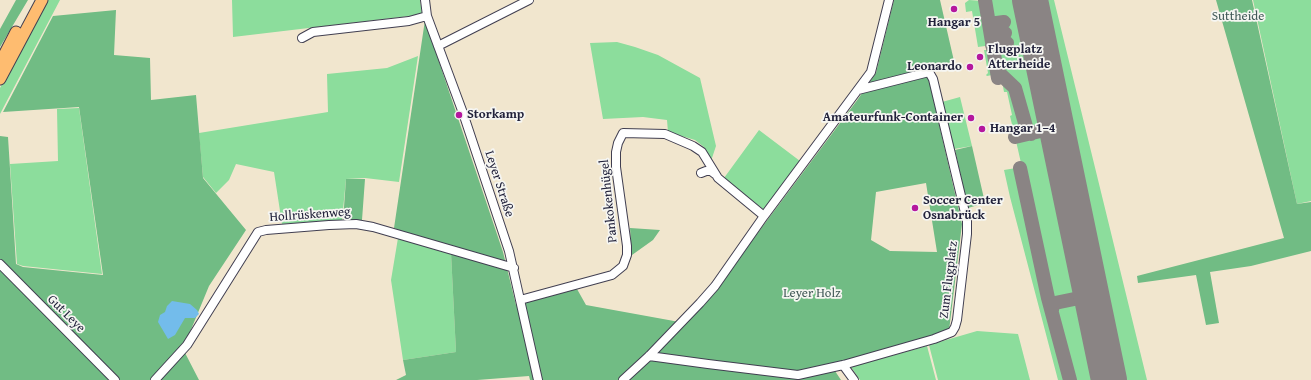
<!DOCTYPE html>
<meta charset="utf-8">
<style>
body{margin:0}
canvas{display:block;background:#f1e6ce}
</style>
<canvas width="1311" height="380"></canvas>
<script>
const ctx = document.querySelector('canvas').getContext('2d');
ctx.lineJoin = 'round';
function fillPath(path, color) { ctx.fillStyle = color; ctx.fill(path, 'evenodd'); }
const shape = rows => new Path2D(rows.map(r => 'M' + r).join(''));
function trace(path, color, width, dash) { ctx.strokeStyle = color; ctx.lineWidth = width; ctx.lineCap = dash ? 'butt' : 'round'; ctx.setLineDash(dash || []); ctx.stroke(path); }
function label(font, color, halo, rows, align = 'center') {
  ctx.font = font + ' "Gentium Book Plus",serif'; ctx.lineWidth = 3.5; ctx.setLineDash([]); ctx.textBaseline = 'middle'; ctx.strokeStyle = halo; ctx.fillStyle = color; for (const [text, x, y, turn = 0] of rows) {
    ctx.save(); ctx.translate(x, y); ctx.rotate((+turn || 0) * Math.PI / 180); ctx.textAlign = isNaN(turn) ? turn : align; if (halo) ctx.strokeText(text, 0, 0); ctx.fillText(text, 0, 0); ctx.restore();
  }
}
fillPath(shape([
 [47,0,60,0,0,114,0,88],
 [232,0,420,0,422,13,410,16,233,37],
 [969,0,982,1,989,42,985,46,978,47,972,11,966,12,965,3],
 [988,0,1022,0,1048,125,1047,126,1032,129,1029,127,1017,86,1013,81,1000,70],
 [1038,0,1054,0,1147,380,1117,380],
 [1253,0,1311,0,1311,201,1297,204],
 [617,42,635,47,658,55,700,78,716,146,711,161,704,147,695,140,668,132,667,120,643,117,603,119,590,43],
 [984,50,988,50,990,52,993,72,992,75,987,76,986,75,988,73],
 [418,56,399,182,365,178,346,179,342,220,282,224,274,172,236,164,229,180,216,193,203,177,199,133,328,112,327,74,387,68],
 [1002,81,1005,81,1010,85,1015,94,1023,124,1022,132,1014,133,1010,116,1012,115,1007,92,1004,92],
 [960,97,972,146,954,149,942,102],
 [79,108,102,274,23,266,17,264,10,164,58,161,57,109],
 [759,130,800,161,764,210,724,178],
 [1049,133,1050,134,1083,293,1081,295,1061,299,1053,296,1050,291,1016,141],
 [1016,168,1046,305,1066,380,1058,380,1010,197,1004,170],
 [398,238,451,253,456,352,403,360,391,280],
 [1082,301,1085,302,1101,380,1072,380,1055,311,1055,309,1059,308,1059,306],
 [977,331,1018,334,1030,380,938,380,929,345],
 [927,346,936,380,860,380,851,367]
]), '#8cdd9c');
fillPath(shape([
 [16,0,28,0,0,47,0,29],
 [894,0,940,0,954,61,927,72,962,224,948,339,835,371,841,380,530,380,529,376,477,380,396,380,406,375,403,360,456,352,451,253,394,228,425,20,503,252,516,305,577,289,586,305,685,323,709,298,858,99,876,73],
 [926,183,937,252,890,251,871,240,876,192],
 [1216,0,1252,0,1297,204,1311,202,1311,251,1251,266,1210,272,1219,323,1206,325,1196,275,1138,283,1137,276,1284,238],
 [116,10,114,55,150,58,151,100,196,95,203,178,246,230,209,286,183,349,199,380,0,380,0,136,8,137,16,264,23,267,103,275,79,107,3,112,53,16],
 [972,146,985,203,968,208,955,150],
 [346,179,365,179,362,220,343,221],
 [630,228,660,230,653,240,632,255]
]), '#71bc84');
fillPath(shape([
 [172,301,190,304,197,310,199,314,195,318,185,318,175,335,168,339,158,322,160,315,165,312,167,306]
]), '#73bceb');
trace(shape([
 [985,0,998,78],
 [989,24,1004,22],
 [991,35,1005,33],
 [992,45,1007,43],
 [997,71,1015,88,1027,130,1031,134],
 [1049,129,1056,132,1059,140],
 [1015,137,1049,129,1054,125,1055,117],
 [1020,168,1048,298,1070,380],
 [1052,310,1053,305,1055,303,1084,297,1089,299,1093,304]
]), '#8a8484', 14);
trace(shape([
 [1030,0,1109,380]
]), '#8a8484', 36);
const minor = shape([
 [425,0,427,16,463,113,509,251,538,380],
 [302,38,313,32,409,21,427,16],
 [438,46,529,0],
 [701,173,706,171,711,171,715,174],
 [0,264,115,380],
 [520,300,612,275,623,266,627,255,627,246,616,167,616,152,618,143,623,133,665,134,693,146,702,152,718,178,764,216],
 [649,356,708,364,798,375,843,365,934,339,952,332,955,327,957,320,967,234,967,221,933,79,929,72,858,90],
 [843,365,854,380],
 [155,380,187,345,258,232,266,230,329,225,356,224,373,227,514,268],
 [623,380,649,356,700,303,715,286,764,216,871,72,889,0]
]);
const highway = shape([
 [0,63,16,32],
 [0,79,42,0]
]);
trace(minor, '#413f51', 10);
trace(highway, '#413f51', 13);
trace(minor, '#fff', 8);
trace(highway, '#febc70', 11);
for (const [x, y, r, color] of [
 [954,9,4,"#b5179e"],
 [980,57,4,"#b5179e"],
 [970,67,4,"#b5179e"],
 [459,115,4,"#b5179e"],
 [971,118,4,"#b5179e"],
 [982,129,4,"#b5179e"],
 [915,208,4,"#b5179e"]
]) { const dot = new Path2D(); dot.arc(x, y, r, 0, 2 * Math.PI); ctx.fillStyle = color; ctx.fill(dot); trace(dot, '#f6f6f2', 1.5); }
label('13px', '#425a58', '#f6f6f2', [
 ["Suttheide",1238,17],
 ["Leyer Holz",812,294]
]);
label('bold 13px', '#22223b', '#f6f6f2', [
 ["Hangar 5",954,23,"center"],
 ["Flugplatz",988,50],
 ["Atterheide",988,65],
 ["Leonardo",962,67,"right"],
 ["Storkamp",467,115],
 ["Amateurfunk-Container",963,118,"right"],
 ["Hangar 1–4",990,129],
 ["Soccer Center",923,201],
 ["Osnabrück",923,216]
], 'left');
label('13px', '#22223b', '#f6f6f2', [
 ["Leyer Straße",499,184,72],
 ["Pankokenhügel",609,201,-96],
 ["Hollrüskenweg",310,215,-4],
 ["Zum Flugplatz",949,280,-83],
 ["Gut Leye",66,314,45]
]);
</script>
